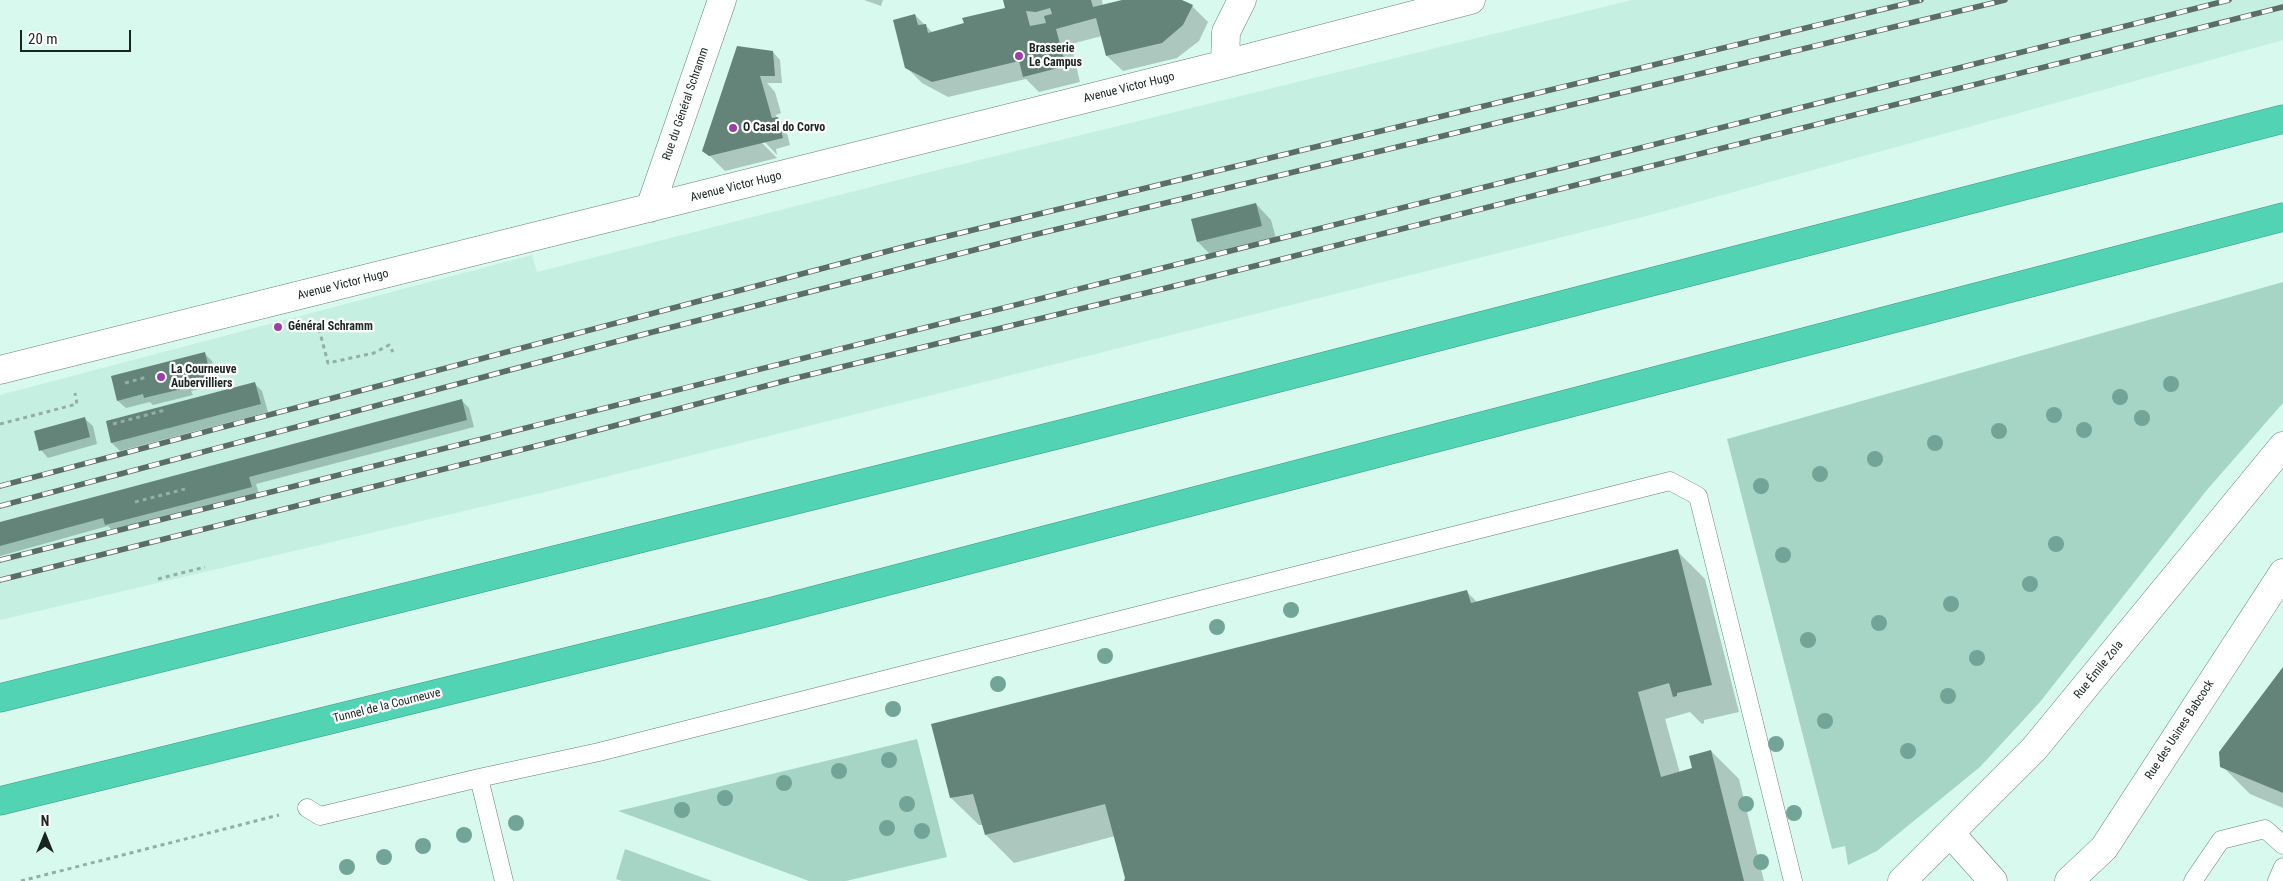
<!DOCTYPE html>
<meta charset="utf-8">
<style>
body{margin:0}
#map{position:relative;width:2283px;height:881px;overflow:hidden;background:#d8f9ee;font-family:"Roboto Condensed",sans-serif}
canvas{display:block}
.north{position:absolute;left:20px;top:811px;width:50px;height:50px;-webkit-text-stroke:4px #fefefe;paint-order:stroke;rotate:0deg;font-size:14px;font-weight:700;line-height:20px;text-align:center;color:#192522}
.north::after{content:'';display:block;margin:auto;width:18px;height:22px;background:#192522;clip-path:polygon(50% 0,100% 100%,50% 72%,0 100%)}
.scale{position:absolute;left:20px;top:30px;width:111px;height:22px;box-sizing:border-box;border:2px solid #192522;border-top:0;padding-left:6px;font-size:15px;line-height:18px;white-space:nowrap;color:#192522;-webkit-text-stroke:4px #fefefe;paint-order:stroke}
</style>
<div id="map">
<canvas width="2283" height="881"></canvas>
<div class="north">N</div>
<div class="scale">20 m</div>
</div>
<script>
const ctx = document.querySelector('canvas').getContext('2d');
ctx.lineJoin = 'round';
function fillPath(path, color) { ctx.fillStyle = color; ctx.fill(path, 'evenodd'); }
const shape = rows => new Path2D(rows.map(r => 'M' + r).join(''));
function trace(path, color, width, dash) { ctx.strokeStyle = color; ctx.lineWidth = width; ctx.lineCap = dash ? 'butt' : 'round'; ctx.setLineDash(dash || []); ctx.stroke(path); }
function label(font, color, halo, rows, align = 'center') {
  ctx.font = font + ' "Roboto Condensed",sans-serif'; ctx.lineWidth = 4.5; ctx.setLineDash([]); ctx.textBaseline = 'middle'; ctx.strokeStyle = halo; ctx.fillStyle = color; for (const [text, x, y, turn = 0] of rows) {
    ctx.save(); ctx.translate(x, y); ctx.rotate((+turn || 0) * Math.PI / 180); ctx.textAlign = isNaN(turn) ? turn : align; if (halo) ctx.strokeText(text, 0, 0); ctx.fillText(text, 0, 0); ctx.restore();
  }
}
fillPath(shape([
 [1632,0,2283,0,2283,40,1654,214,545,492,0,620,0,395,532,255,537,272,910,177]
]), '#c4efe1');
fillPath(shape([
 [2283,282,2283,403,2206,491,2040,702,1980,767,1877,851,1848,865,1845,846,1832,849,1727,439],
 [917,739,947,857,846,881,809,881,618,811],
 [625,849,712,881,622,881,616,879]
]), '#a6d5c6');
fillPath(shape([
 [864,0,883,0,881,6],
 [1004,0,1102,0,1103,6,1127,0,1179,0,1192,6,1208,22,1199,41,1177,58,1123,71,1107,56,1102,36,1071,44,1080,82,1039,92,1026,79,948,97,922,83,906,67,915,15,933,33,965,24,1007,9],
 [773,52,780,60,782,83,767,83,775,92,781,113,776,115,777,118,785,126,790,145,776,149,777,155,760,137,758,139,777,158,725,171,704,150],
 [1256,204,1271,220,1277,242,1213,257,1198,242],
 [204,353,212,361,218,385,191,391,193,395,153,405,150,402,126,408,118,401],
 [254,383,262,391,268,412,120,451,112,443,108,422],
 [461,400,469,408,474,427,256,484,259,494,114,532,108,526,0,556,0,524],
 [85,419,93,426,97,444,48,458,41,450],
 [1677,551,1705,579,1739,712,1704,720,1704,723,1702,724,1690,712,1665,719,1680,773,1693,769,1711,751,1739,779,1764,881,1125,881,1127,878,1115,836,1014,863,986,835,983,825,979,825,951,798,1466,591,1478,603],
 [2283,669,2283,808,2250,794,2222,766]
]), '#0003');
fillPath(shape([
 [1003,0,1091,0,1093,7,1122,0,1182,0,1193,5,1183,25,1162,43,1106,56,1096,18,1056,29,1066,66,1023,77,1019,61,932,82,905,68,893,20,915,14,918,25,926,24,928,33,964,23,962,18,1005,8],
 [1050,8,1052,14,1044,16,1046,23,1030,26,1026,11,1036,12],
 [737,46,773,51,775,76,760,76,772,118,778,117,783,138,709,156,702,151],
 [1256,203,1262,226,1197,242,1191,219],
 [205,352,211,378,185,384,186,388,152,396,144,398,143,394,117,401,111,376],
 [255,382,261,404,111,443,106,421],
 [462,399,467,420,249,477,252,487,105,525,103,518,0,546,0,522],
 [85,417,90,437,39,451,34,431],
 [1678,549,1712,685,1677,693,1677,696,1673,697,1669,683,1638,692,1661,777,1692,768,1689,756,1711,750,1744,881,1124,881,1125,878,1105,804,985,835,973,794,950,798,931,724,1467,590,1471,603],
 [2283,667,2283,793,2220,767,2219,752]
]), '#648379');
const service = shape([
 [479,778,599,752,1670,481,1698,496,1793,881],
 [307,808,320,816,479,778,504,881],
 [2193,881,2221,840,2265,829,2283,845],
 [2277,881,2283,867]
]);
const minor = shape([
 [1225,64,1226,32,1242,0],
 [650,208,722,0],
 [0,370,1225,64,1471,0],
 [1951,834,1993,881],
 [1902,881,2034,749,2283,446],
 [2069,881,2104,848,2283,573]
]);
const motorway = shape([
 [0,698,1077,430,2283,119],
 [0,801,773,611,2283,217]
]);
trace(service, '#638178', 19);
trace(minor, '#638178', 29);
trace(motorway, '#3e9781', 29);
trace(shape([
 [319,329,328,363,374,353,389,345,393,352],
 [172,371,196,365],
 [125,383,147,377],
 [0,424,77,404,75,393],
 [113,424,165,410],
 [135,502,185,489],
 [158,579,205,567],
 [21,881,279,815]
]), '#94aea6', 3, [4, 4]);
trace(service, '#fff', 18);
trace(minor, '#fff', 28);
trace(motorway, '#52d4b4', 28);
const rail = shape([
 [0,486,911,245,1921,0],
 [0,506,641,335,1029,236,2005,0],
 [0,560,2229,0],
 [0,580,564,439,792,379,1199,280,2283,7]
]);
trace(rail, '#5a6d67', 5.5);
trace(rail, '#fefefe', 4, [11]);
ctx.fillStyle = '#72a597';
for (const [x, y] of [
 [2171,384],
 [2120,397],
 [2054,415],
 [2142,418],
 [2084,430],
 [1999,431],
 [1935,443],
 [1875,459],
 [1820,474],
 [1761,486],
 [2056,544],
 [1783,555],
 [2030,584],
 [1951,604],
 [1291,610],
 [1879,623],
 [1217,627],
 [1808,640],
 [1105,656],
 [1977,658],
 [998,684],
 [1948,696],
 [893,709],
 [1825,721],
 [1776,744],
 [1908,751],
 [889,760],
 [839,771],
 [784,783],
 [725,798],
 [907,804],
 [1746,804],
 [682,810],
 [1794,813],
 [516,823],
 [887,828],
 [922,831],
 [464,835],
 [423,846],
 [384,857],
 [1761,862],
 [347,867]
]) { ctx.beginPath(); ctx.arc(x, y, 8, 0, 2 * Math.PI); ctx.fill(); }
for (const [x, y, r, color] of [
 [1019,56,5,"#9d3fa9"],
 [733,128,5,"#9d3fa9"],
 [278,327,5,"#9d3fa9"],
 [161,377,5,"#9d3fa9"]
]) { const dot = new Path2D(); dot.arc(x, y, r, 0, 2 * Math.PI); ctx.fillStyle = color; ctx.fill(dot); trace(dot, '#fefefe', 2); }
label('bold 12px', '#192522', '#fefefe', [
 ["Brasserie",1029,49],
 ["Le Campus",1029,63],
 ["O Casal do Corvo",743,128],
 ["Général Schramm",288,327],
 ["La Courneuve",171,370],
 ["Aubervilliers",171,384]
], 'left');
label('12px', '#192522', '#fefefe', [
 ["Avenue Victor Hugo",1129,88,-14],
 ["Rue du Général Schramm",686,104,-71],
 ["Avenue Victor Hugo",736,187,-14],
 ["Avenue Victor Hugo",343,285,-14],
 ["Rue Émile Zola",2099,670,-51],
 ["Tunnel de la Courneuve",387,706,-14],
 ["Rue des Usines Babcock",2180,730,-57]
]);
</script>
